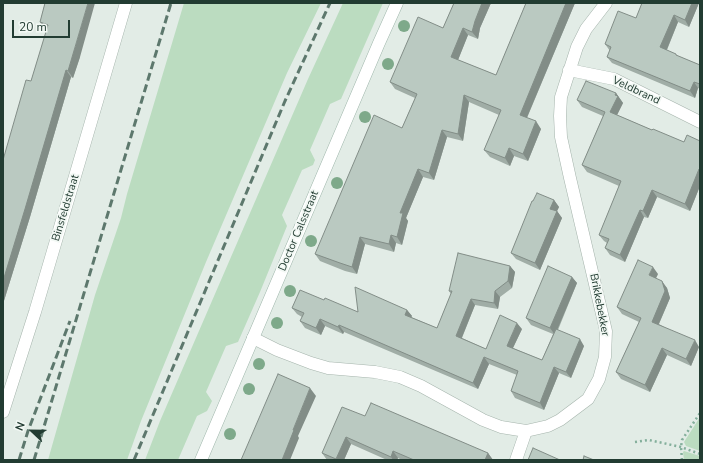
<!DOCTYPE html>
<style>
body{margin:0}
#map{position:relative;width:703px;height:463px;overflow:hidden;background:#e2ece6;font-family:"Nunito Sans",sans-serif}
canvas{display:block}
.frame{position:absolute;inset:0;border:4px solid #223c32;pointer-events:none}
.north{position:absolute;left:12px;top:411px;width:40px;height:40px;-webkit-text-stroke:3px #f2f8f4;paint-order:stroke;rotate:292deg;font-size:11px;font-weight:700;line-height:16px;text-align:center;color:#223c32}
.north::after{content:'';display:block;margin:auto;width:14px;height:18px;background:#223c32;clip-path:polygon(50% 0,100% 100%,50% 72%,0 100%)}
.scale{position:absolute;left:12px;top:20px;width:58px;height:18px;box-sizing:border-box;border:2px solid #223c32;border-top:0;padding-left:5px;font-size:12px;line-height:14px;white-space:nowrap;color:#223c32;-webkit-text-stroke:3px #f2f8f4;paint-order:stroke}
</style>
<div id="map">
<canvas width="703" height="463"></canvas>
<div class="frame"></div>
<div class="north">N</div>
<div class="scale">20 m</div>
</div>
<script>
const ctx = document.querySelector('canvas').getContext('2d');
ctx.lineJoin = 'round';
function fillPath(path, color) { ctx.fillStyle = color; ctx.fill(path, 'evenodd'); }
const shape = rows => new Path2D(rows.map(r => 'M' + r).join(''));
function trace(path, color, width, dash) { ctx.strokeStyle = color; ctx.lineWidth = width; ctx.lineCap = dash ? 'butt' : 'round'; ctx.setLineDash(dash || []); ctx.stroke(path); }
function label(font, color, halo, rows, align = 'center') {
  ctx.font = font + ' "Nunito Sans",sans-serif'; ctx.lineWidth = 3.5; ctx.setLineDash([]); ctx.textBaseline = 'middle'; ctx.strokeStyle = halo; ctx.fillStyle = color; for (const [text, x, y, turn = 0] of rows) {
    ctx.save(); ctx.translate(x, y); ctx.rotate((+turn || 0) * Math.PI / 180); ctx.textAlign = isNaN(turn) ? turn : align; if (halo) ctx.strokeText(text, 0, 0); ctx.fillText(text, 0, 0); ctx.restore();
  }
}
fillPath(shape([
 [184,3,321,3,287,73,206,262,141,421,127,460,48,460,95,295,121,218,127,194],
 [343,3,383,3,341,99,330,104,310,150,315,160,313,165,302,170,282,215,287,226,260,292,238,342,226,346,206,392,212,401,207,411,197,416,178,460,145,460,160,421,308,79],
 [700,417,700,451,686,446,684,442],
 [684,451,700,456,700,460,684,460,683,452]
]), '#bbdcc0');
const street = shape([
 [569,70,614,79,700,122],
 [253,338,277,350,311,363,328,368,375,372,400,377,421,386,483,420,501,427,526,431,548,426,560,420,588,399,599,379,605,357,606,331,570,178,561,137,560,116,561,97,577,47,586,29,606,3],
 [3,412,35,312,126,3],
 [516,460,526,431]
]);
const secondary = shape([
 [201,460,379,43,397,3]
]);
trace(street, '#a5b4ac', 13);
trace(secondary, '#a0b7ac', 13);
trace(shape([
 [635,442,649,440,681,447,700,454],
 [682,460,681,447,682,440,700,413]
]), '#83af9b', 2.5, [2, 3]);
trace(street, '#fff', 12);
trace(secondary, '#fff', 12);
trace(shape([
 [19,460,28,431,70,321],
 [34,460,171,3],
 [134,460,285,101,330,3]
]), '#5d786d', 3, [8, 4]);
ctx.fillStyle = '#7ea98a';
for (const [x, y] of [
 [404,26],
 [388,64],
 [365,117],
 [337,183],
 [311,241],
 [290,291],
 [277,323],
 [259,364],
 [249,389],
 [230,434]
]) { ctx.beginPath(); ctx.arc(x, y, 6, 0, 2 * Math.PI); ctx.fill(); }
fillPath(shape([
 [45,3,80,57,73,78,71,77,30,217,3,304,3,160,31,81,47,30,44,29,40,22],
 [454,3,491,3,480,28,478,39,468,35,458,60,496,75,526,3,575,3,527,118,541,129,528,161,514,156,510,166,490,157,484,150,499,115,469,102,463,141,447,137,434,180,423,177,406,218,408,221,402,245,396,243,394,252,365,244,357,274,345,271,320,261,315,254,402,128,415,98,395,89,390,82,443,28],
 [642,3,699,3,689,27,678,22,667,50,678,56,700,65,700,89,698,88,695,98,612,63,607,57,610,51,605,44,636,18],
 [616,93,623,103,617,115,652,130,684,142,700,141,700,186,690,211,657,197,648,218,644,217,625,262,610,255,605,248,607,243,604,241,599,235,619,186,587,172,582,165,603,116,582,107,577,100],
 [554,200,559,207,557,211,562,218,540,270,516,259,511,253,533,201],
 [510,266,515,272,512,288,500,297,498,309,475,305,462,338,486,349,522,329,513,348,542,360,553,334,531,325,526,318,572,277,577,283,558,330,584,346,571,378,559,373,544,410,515,398,511,391,517,375,489,364,478,389,344,332,343,334,325,326,321,335,305,328,300,321,302,317,297,314,292,308,324,300,358,312,407,310,412,316,411,317,437,328,451,294,449,291],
 [658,274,656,278,667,288,670,298,659,324,699,347,691,366,667,355,650,392,621,379,616,372,639,322,622,314,617,307],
 [365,416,488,453,493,460,402,460,398,458,397,460,387,460,351,444,344,460,327,460,322,453]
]), '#a0ada6');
fillPath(shape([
 [88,3,95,3,80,57,73,78,68,71],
 [482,3,491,3,480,28,478,39,472,32,475,21],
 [566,3,575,3,525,122,520,115],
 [692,3,699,3,689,27,685,20],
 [674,15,678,22,665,54,660,47],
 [463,28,468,35,456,65,451,57],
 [66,70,71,77,30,217,3,304,3,281],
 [694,82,698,88,695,98,690,91],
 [616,93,623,103,615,119,610,112],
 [464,95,469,102,463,141,458,134],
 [536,121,541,129,528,161,523,154],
 [442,130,447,137,434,180,429,173],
 [509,148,514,156,510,166,505,158],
 [418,169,423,177,406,218,408,221,402,245,397,237,400,213],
 [699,169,700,170,700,186,690,211,685,204],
 [652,190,657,197,648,218,643,211],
 [554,200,559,207,557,211,562,218,540,270,535,263,550,209],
 [640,210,644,217,625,262,620,255],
 [391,235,396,243,394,252,389,244],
 [360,237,365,244,357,274,352,267],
 [510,266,515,272,512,288,508,281],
 [653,267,658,274,654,282,649,275],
 [572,277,577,283,555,335,550,328],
 [662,281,667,288,670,298,657,328,652,322],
 [495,291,500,297,498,309,494,303],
 [471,299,475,305,460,342,456,336],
 [407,310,412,316,409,321,405,315],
 [320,319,325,326,321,335,316,328],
 [517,323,522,329,511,352,507,346],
 [339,325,344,332,343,334,338,327],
 [580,339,584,346,571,378,566,372],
 [695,340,699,347,691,366,686,359],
 [662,348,667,355,650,392,645,385],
 [484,357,489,364,478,389,473,383],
 [554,367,559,373,544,410,540,403],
 [310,388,316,396,298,436,299,438,290,460,282,460,293,430],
 [346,437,351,444,344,460,337,460,336,459],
 [393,451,398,458,397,460,393,460,391,457],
 [488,453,493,460,485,460]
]), '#828d87');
const building = shape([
 [45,3,88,3,68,71,66,70,25,209,3,281,3,160,26,80,31,81,48,25,40,22,45,3],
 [454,3,482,3,475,21,472,32,463,28,451,57,496,75,526,3,566,3,520,115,536,121,523,154,509,148,505,158,484,150,501,110,464,95,458,134,442,130,429,173,418,169,400,213,403,213,397,237,391,235,389,244,360,237,352,267,340,263,315,254,374,115,402,128,417,94,390,82,418,17,443,28,454,3],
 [642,3,692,3,685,20,674,15,660,47,676,54,676,55,700,65,700,84,694,82,690,91,607,57,611,47,605,44,618,11,636,18,642,3],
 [586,81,616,93,615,95,618,96,610,112,652,130,653,129,684,142,687,135,700,141,700,169,699,169,685,204,652,190,643,211,640,210,620,255,605,248,609,239,599,235,621,181,582,165,605,112,577,100,586,81],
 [537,193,554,200,550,209,557,211,535,263,511,253,532,201,533,201,537,193],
 [458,253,510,266,508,281,495,291,494,303,471,299,456,336,486,349,500,315,517,323,507,346,542,360,556,329,580,339,566,372,554,367,540,403,511,391,518,371,484,357,473,383,339,325,338,327,320,319,316,328,300,321,304,313,292,308,300,290,324,300,325,298,358,312,355,287,407,310,405,315,437,328,452,291,449,291,458,253],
 [638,260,653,267,649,275,662,281,665,291,652,322,695,340,686,359,662,348,645,385,616,372,641,318,617,307,638,260],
 [548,266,572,277,550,328,526,318,548,266],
 [278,374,310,388,293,430,294,430,282,460,241,460,278,374],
 [371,403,488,453,485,460,414,460,393,451,391,457,346,437,336,459,322,453,342,407,365,416,371,403],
 [533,448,560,460,528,460,533,448],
 [584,456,594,460,583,460,584,456]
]);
fillPath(building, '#bac9c1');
trace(building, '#828d87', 1);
label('11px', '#223c32', '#f2f8f4', [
 ["Veldbrand",636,91,25],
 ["Binsfeldstraat",66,208,-73],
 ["Doctor Calsstraat",299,231,-67],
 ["Brikkebekker",599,305,79]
]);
</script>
